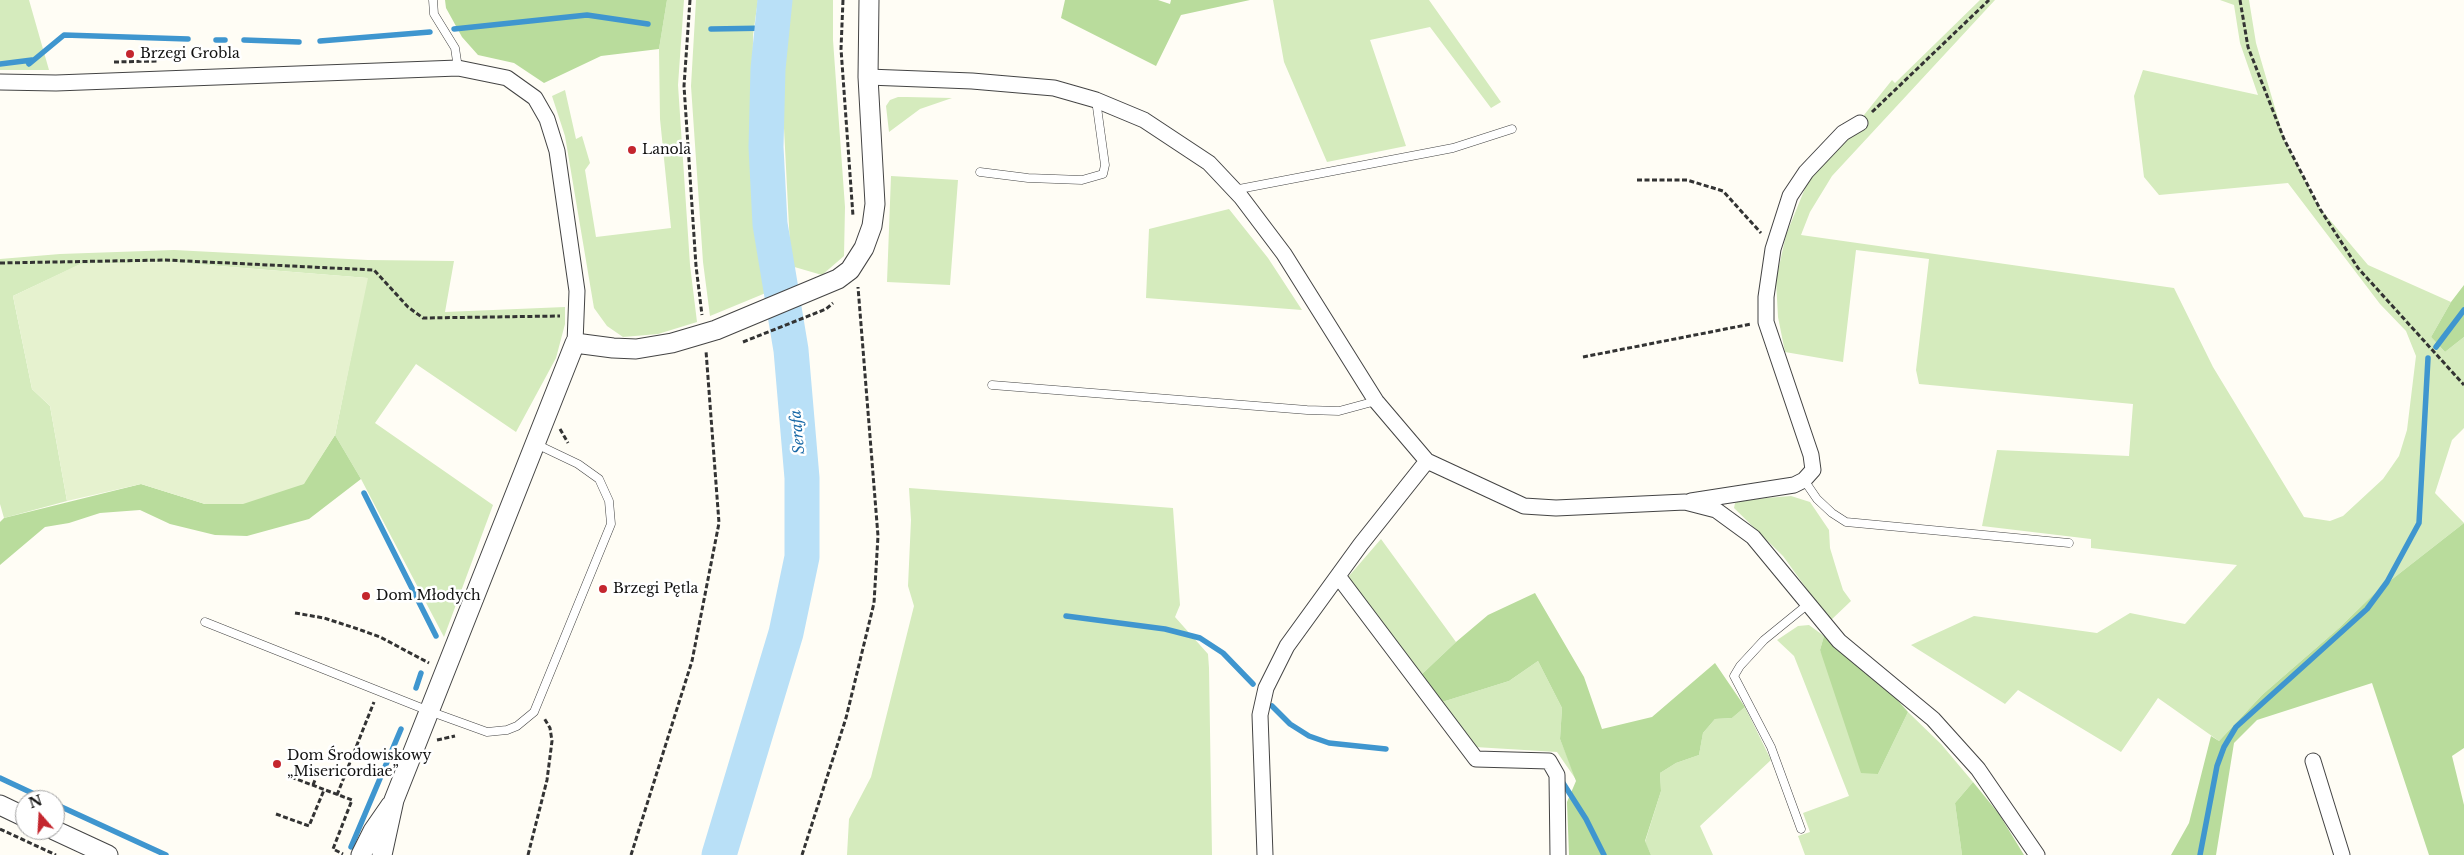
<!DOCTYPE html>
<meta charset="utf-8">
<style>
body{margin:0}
#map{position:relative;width:2464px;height:855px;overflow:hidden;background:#fffdf5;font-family:"Libre Baskerville",serif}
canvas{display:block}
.north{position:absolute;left:15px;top:790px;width:50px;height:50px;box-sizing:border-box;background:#fff;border:1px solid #a0a0a0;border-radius:50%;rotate:341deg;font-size:14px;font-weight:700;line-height:20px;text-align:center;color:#111}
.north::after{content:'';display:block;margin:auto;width:18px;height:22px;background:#c4262e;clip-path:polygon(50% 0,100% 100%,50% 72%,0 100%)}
</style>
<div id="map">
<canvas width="2464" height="855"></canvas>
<div class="north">N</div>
</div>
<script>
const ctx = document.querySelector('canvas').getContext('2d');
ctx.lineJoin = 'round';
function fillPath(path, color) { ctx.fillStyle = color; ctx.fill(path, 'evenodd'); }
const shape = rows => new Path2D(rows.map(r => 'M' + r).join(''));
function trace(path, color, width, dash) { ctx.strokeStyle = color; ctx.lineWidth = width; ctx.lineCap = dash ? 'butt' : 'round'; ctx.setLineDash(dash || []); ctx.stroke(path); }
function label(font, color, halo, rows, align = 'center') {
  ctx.font = font + ' "Libre Baskerville",serif'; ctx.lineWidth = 5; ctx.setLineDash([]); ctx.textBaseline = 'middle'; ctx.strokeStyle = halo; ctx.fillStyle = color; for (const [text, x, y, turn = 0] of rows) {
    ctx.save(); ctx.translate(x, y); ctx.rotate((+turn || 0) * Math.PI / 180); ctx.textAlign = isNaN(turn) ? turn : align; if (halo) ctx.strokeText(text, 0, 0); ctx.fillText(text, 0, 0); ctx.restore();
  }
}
fillPath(shape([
 [0,0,29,0,49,70,0,70],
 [667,0,684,0,678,85,690,265,697,322,658,334,623,337,607,326,594,308,565,136,552,96,565,90,576,139,582,136,590,163,585,170,596,237,671,228,660,119,659,49],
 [696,0,758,0,753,35,752,180,773,290,710,316,703,262,691,86],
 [790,0,833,0,833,40,845,207,844,256,822,275,791,266,781,69],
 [1273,0,1429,0,1501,102,1491,108,1430,27,1370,40,1406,146,1327,162,1284,62],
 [1980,0,1995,0,1832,176,1810,212,1801,235,2174,288,2213,367,2304,517,2330,521,2343,516,2383,479,2399,456,2407,430,2416,356,2406,331,2380,304,2288,183,2159,195,2144,177,2134,96,2143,70,2258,95,2240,43,2234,5,2220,0,2249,0,2256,43,2284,139,2318,206,2368,265,2451,302,2431,337,2445,352,2464,337,2464,428,2452,440,2435,493,2464,523,2377,591,2339,628,2262,695,2219,741,2158,698,2121,752,2018,690,2005,704,1911,645,1974,616,2097,633,2130,613,2185,624,2237,565,2091,548,2091,539,1982,526,1997,450,2129,456,2133,404,1919,384,1916,370,1929,259,1856,250,1843,362,1785,352,1778,317,1776,280,1786,235,1808,181,1855,132,1864,115,1892,80,1895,83],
 [898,97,907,97,952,98,920,109,889,132,886,106,890,100],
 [891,176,958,180,950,285,887,282],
 [1229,209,1268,258,1302,310,1146,298,1149,229],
 [174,250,368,260,454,261,445,312,565,307,565,324,556,358,516,432,416,364,375,423,493,505,444,637,361,479,335,435,367,278,169,262,81,264,13,296,32,389,50,406,67,501,4,518,0,504,0,259,60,254],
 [909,488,1173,508,1180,605,1175,617,1208,654,1209,668,1212,855,847,855,849,819,871,777,914,606,908,586,911,520],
 [1791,496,1810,502,1829,530,1830,548,1837,571,1843,590,1851,601,1830,621,1783,556,1734,508,1735,503,1742,500],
 [1381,539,1456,642,1420,676,1350,584,1349,576],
 [1809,625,1824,636,1820,650,1878,774,1908,712,1941,744,1973,782,1955,803,1962,855,1805,855,1798,836,1810,832,1803,813,1849,796,1794,656,1777,640,1798,626],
 [1538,661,1562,708,1560,739,1577,781,1557,752,1475,747,1442,702,1509,681],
 [1745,707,1771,760,1700,826,1713,855,1651,855,1645,842,1661,791,1660,773,1676,763,1699,755,1703,733,1715,719,1732,718]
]), '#d5ebbd');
fillPath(shape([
 [445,0,667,0,659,49,601,56,544,83,514,63,478,55,462,37,446,8],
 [1065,0,1158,0,1170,4,1171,0,1250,0,1181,15,1156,66,1061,18],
 [2464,285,2464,337,2445,352,2431,337,2451,302],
 [335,435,361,479,309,519,247,536,215,535,170,524,140,510,100,513,69,523,45,527,0,565,0,522,4,518,141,484,205,504,303,484],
 [2464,523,2464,748,2452,756,2464,805,2464,855,2429,855,2372,683,2257,720,2234,743,2216,855,2171,855,2189,823,2211,736,2219,741,2262,695,2339,628,2377,591],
 [1535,593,1584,677,1602,729,1652,717,1715,663,1745,707,1732,718,1715,719,1703,733,1699,755,1676,763,1660,773,1661,791,1645,841,1651,855,1569,855,1567,802,1576,781,1560,739,1562,708,1538,661,1509,681,1442,702,1420,676,1456,642,1488,615],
 [1824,636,1894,696,1908,712,1878,774,1861,773,1820,650],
 [1973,782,1999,814,2024,855,1962,855,1955,803]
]), '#b9dc9c');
fillPath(shape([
 [169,262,368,278,335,435,304,484,243,504,205,504,141,484,67,501,50,406,32,389,13,296,80,264]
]), '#e6f2cf');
trace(shape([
 [454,29,587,15,648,24],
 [711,29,771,28],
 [216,40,225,40],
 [244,40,299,42],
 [320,41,430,32],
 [0,64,32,60],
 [29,64,64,35,188,39],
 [2436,347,2464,310],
 [364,493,436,636],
 [1066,616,1165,629,1200,638,1223,653,1253,684],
 [416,688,421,673],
 [1272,706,1290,724,1309,736,1329,743,1386,749],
 [0,778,47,800],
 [1563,783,1586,819,1604,855],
 [55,804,166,855],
 [351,847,401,729],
 [2200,855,2217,766,2224,747,2236,727,2367,609,2387,582,2419,523,2428,358]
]), '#3f96cf', 5.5);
trace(shape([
 [719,855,786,633,802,557,802,478,791,350,770,224,766,147,768,69,775,0]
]), '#b9e0f7', 35);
const service = shape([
 [433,0,434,14,455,48,458,68],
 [980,172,1028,178,1082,180,1103,174,1105,165,1096,100],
 [1234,190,1453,148,1512,129],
 [992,385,1307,410,1339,411,1376,401],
 [1804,480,1817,499,1832,513,1846,522,2069,543],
 [205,622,429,711,487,732,507,730,517,726,534,712,611,524,609,501,599,479,578,464,536,444],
 [1801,829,1771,747,1734,676,1740,666,1764,640,1807,605]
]);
const minor = shape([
 [868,77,972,81,1054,88,1096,100,1144,120,1209,163,1241,197,1284,254,1376,401,1427,461,1524,506,1556,508,1685,502,1716,510,1753,537,1839,641,1933,719,1978,769,2037,855],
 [0,82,56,83,458,68,507,78,535,98,547,119,557,151,577,291,575,343],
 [1691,501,1794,485,1804,480,1813,470,1811,455,1766,322,1766,297,1773,249,1790,196,1806,172,1843,133,1860,123],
 [1338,576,1476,759,1549,761,1557,775,1558,855],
 [2313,761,2342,855],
 [1265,855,1260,715,1266,688,1287,646,1361,544,1427,461]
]);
const tertiary = shape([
 [0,805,25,817],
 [54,830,108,855],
 [361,855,373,831,391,805],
 [382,855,394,800,575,343,613,348,636,349,672,343,716,330,838,279,850,270,864,248,872,226,875,204,868,77,869,0]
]);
trace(service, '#444', 9);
trace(minor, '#444', 17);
trace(tertiary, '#444', 21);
trace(shape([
 [690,0,684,86,696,266,702,315],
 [843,0,841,49,853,216],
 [2240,0,2248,47,2284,139,2320,209,2358,268,2464,385],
 [114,62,157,61],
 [1872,112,1989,0],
 [1637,180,1687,180,1723,191,1761,233],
 [0,263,165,260,374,270,408,307,423,318,560,316],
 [743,342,826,309,833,303],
 [1583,357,1751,324],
 [560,429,568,443],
 [295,613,324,618,358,629,380,637,429,663],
 [437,740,455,736],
 [291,777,352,800,333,849,343,854],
 [313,785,315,780],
 [337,795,374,702],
 [276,814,309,826,324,790],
 [0,829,56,855],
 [528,855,547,780,552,741,550,728,544,718],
 [631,855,692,661,719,523,706,351],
 [802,855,846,718,874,603,878,536,858,287]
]), '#333', 3, [5, 2.5]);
trace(service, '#fff', 8);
trace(minor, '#fff', 15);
trace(tertiary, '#fff', 19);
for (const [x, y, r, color] of [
 [130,54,5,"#c4262e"],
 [632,150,5,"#c4262e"],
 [603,589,5,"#c4262e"],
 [366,596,5,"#c4262e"],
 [277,764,5,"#c4262e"]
]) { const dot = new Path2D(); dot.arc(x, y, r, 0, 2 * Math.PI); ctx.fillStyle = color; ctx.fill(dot); trace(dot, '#fff', 2); }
label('14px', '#111', '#fff', [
 ["Brzegi Grobla",140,54],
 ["Lanola",642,150],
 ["Brzegi Pętla",613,589],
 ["Dom Młodych",376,596],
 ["Dom Środowiskowy",287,756],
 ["„Misericordiae”",287,772]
], 'left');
label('italic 15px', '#1768a6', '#fff', [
 ["Serafa",798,432,-95]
]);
</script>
